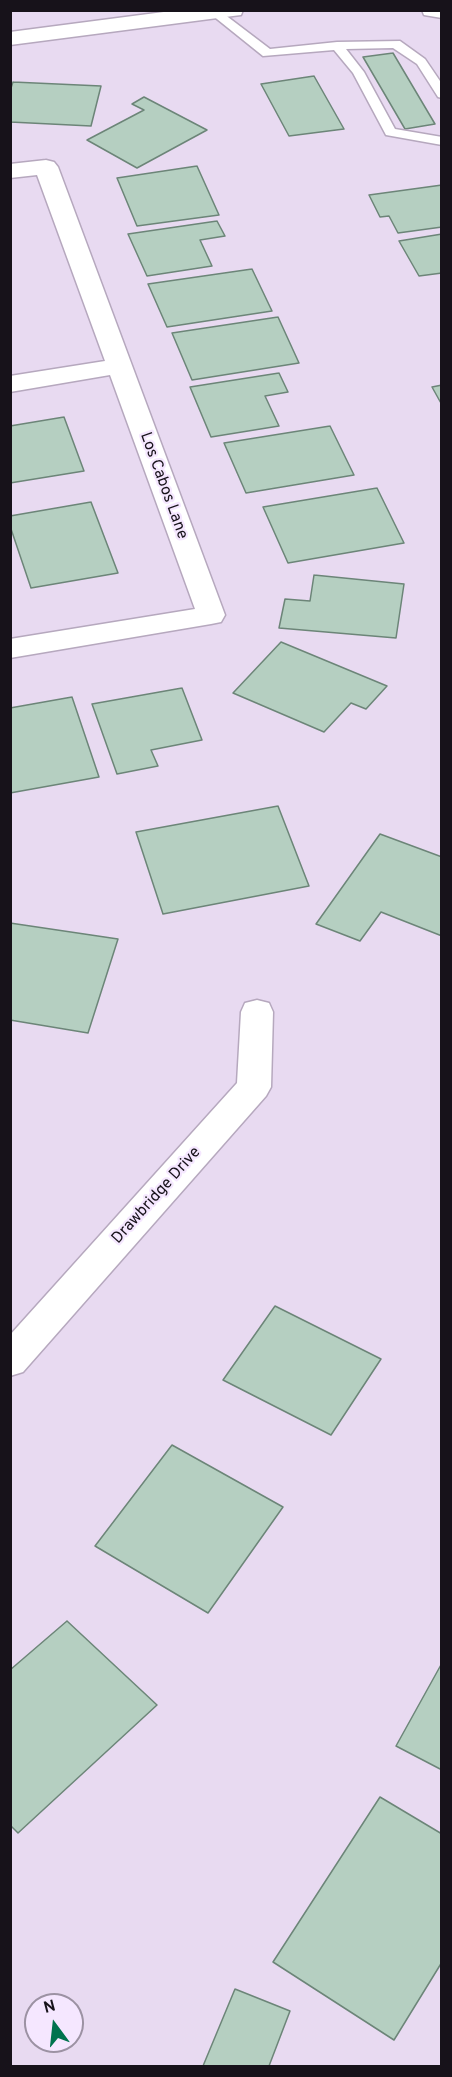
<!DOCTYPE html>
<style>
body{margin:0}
#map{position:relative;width:452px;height:2077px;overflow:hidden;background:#e8daf1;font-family:Overpass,sans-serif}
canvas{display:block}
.frame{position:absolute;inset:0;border:12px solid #17121a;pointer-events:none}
.north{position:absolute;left:24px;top:1993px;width:60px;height:60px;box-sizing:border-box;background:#f5e7ff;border:2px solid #9c92a3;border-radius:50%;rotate:345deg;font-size:16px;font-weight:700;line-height:24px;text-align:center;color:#17121a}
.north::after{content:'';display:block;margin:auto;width:21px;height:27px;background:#00734e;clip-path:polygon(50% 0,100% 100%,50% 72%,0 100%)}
</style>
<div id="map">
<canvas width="452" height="2077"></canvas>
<div class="frame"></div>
<div class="north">N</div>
</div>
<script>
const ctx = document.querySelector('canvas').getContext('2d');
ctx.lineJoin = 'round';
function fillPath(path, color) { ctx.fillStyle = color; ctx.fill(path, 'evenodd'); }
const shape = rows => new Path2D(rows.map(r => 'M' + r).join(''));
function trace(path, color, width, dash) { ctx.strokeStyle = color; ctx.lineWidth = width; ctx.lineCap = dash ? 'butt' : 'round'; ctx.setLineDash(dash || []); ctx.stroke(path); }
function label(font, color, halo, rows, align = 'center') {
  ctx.font = font + ' Overpass,sans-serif'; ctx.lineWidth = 4.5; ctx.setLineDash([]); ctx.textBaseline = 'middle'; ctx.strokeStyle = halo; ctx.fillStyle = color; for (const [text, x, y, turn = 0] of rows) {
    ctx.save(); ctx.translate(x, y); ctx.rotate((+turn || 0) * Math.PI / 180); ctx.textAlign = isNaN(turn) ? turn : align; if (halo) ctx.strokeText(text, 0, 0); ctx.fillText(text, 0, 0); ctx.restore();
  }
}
const building = shape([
 [393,53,435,124,405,129,363,57,393,53],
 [314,76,344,129,289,136,261,84,314,76],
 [13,82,101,86,91,126,10,122,10,91,13,82],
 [144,97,207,130,137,168,87,140,144,110,132,104,144,97],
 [197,166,219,215,137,226,117,178,197,166],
 [442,185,442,227,398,233,389,216,380,217,369,195,442,185],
 [217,221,225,236,200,240,212,266,147,276,128,234,217,221],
 [442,234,442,273,419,276,399,241,442,234],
 [252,269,272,311,167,327,148,284,252,269],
 [278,317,299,363,192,380,172,333,278,317],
 [279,373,288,392,265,396,279,426,211,437,190,387,279,373],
 [442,385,442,405,432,387,442,385],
 [64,417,84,471,10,483,10,426,64,417],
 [330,426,354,475,246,493,224,443,330,426],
 [377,488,404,543,288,563,263,507,377,488],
 [91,502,118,573,31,588,10,526,10,516,91,502],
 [314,575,404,584,396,638,279,628,285,599,310,601,314,575],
 [281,642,387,686,366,709,351,703,324,732,233,693,281,642],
 [182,688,202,740,151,750,158,766,117,774,92,704,182,688],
 [72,697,99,777,10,793,10,708,72,697],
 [278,806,309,886,163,914,136,832,278,806],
 [380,834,442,857,442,936,381,912,360,941,316,924,380,834],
 [10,923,118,939,88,1033,10,1020,10,923],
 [275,1306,381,1359,331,1435,223,1380,275,1306],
 [172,1445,283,1507,208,1613,95,1546,172,1445],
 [67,1621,157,1705,18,1833,10,1825,10,1670,67,1621],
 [442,1663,442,1770,396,1746,442,1663],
 [380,1797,442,1834,442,1962,394,2040,273,1962,380,1797],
 [235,1989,290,2011,269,2066,203,2066,235,1989]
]);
fillPath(building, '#b5cfc1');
trace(building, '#6c8578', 1.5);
const service = shape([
 [212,10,220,11,270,49,337,42,400,41,425,59,442,84,442,98,438,97,417,64,393,48,346,49,364,72,395,129,442,137,442,145,386,135,353,73,334,50,263,56,212,15,212,10]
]);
const minor = shape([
 [46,160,54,162,58,167,225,615,221,622,211,624,10,658,10,639,195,609,110,375,10,392,10,376,105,361,37,175,10,178,10,164,46,160],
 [257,1000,269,1003,273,1012,271,1087,266,1096,23,1372,10,1376,10,1335,237,1083,241,1012,245,1003,257,1000]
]);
const secondary = shape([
 [179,10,243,10,241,15,233,16,10,45,10,32,179,10],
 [422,10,442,10,442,18,424,15,422,10]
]);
trace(service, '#b6a8be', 3);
trace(minor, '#b6a8be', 3);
trace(secondary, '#b6a8be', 3);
fillPath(service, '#fff');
fillPath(minor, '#fff');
fillPath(secondary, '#fff');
label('16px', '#17121a', '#f5e7ff', [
 ["Los Cabos Lane",163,486,70],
 ["Drawbridge Drive",157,1196,-48]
]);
</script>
